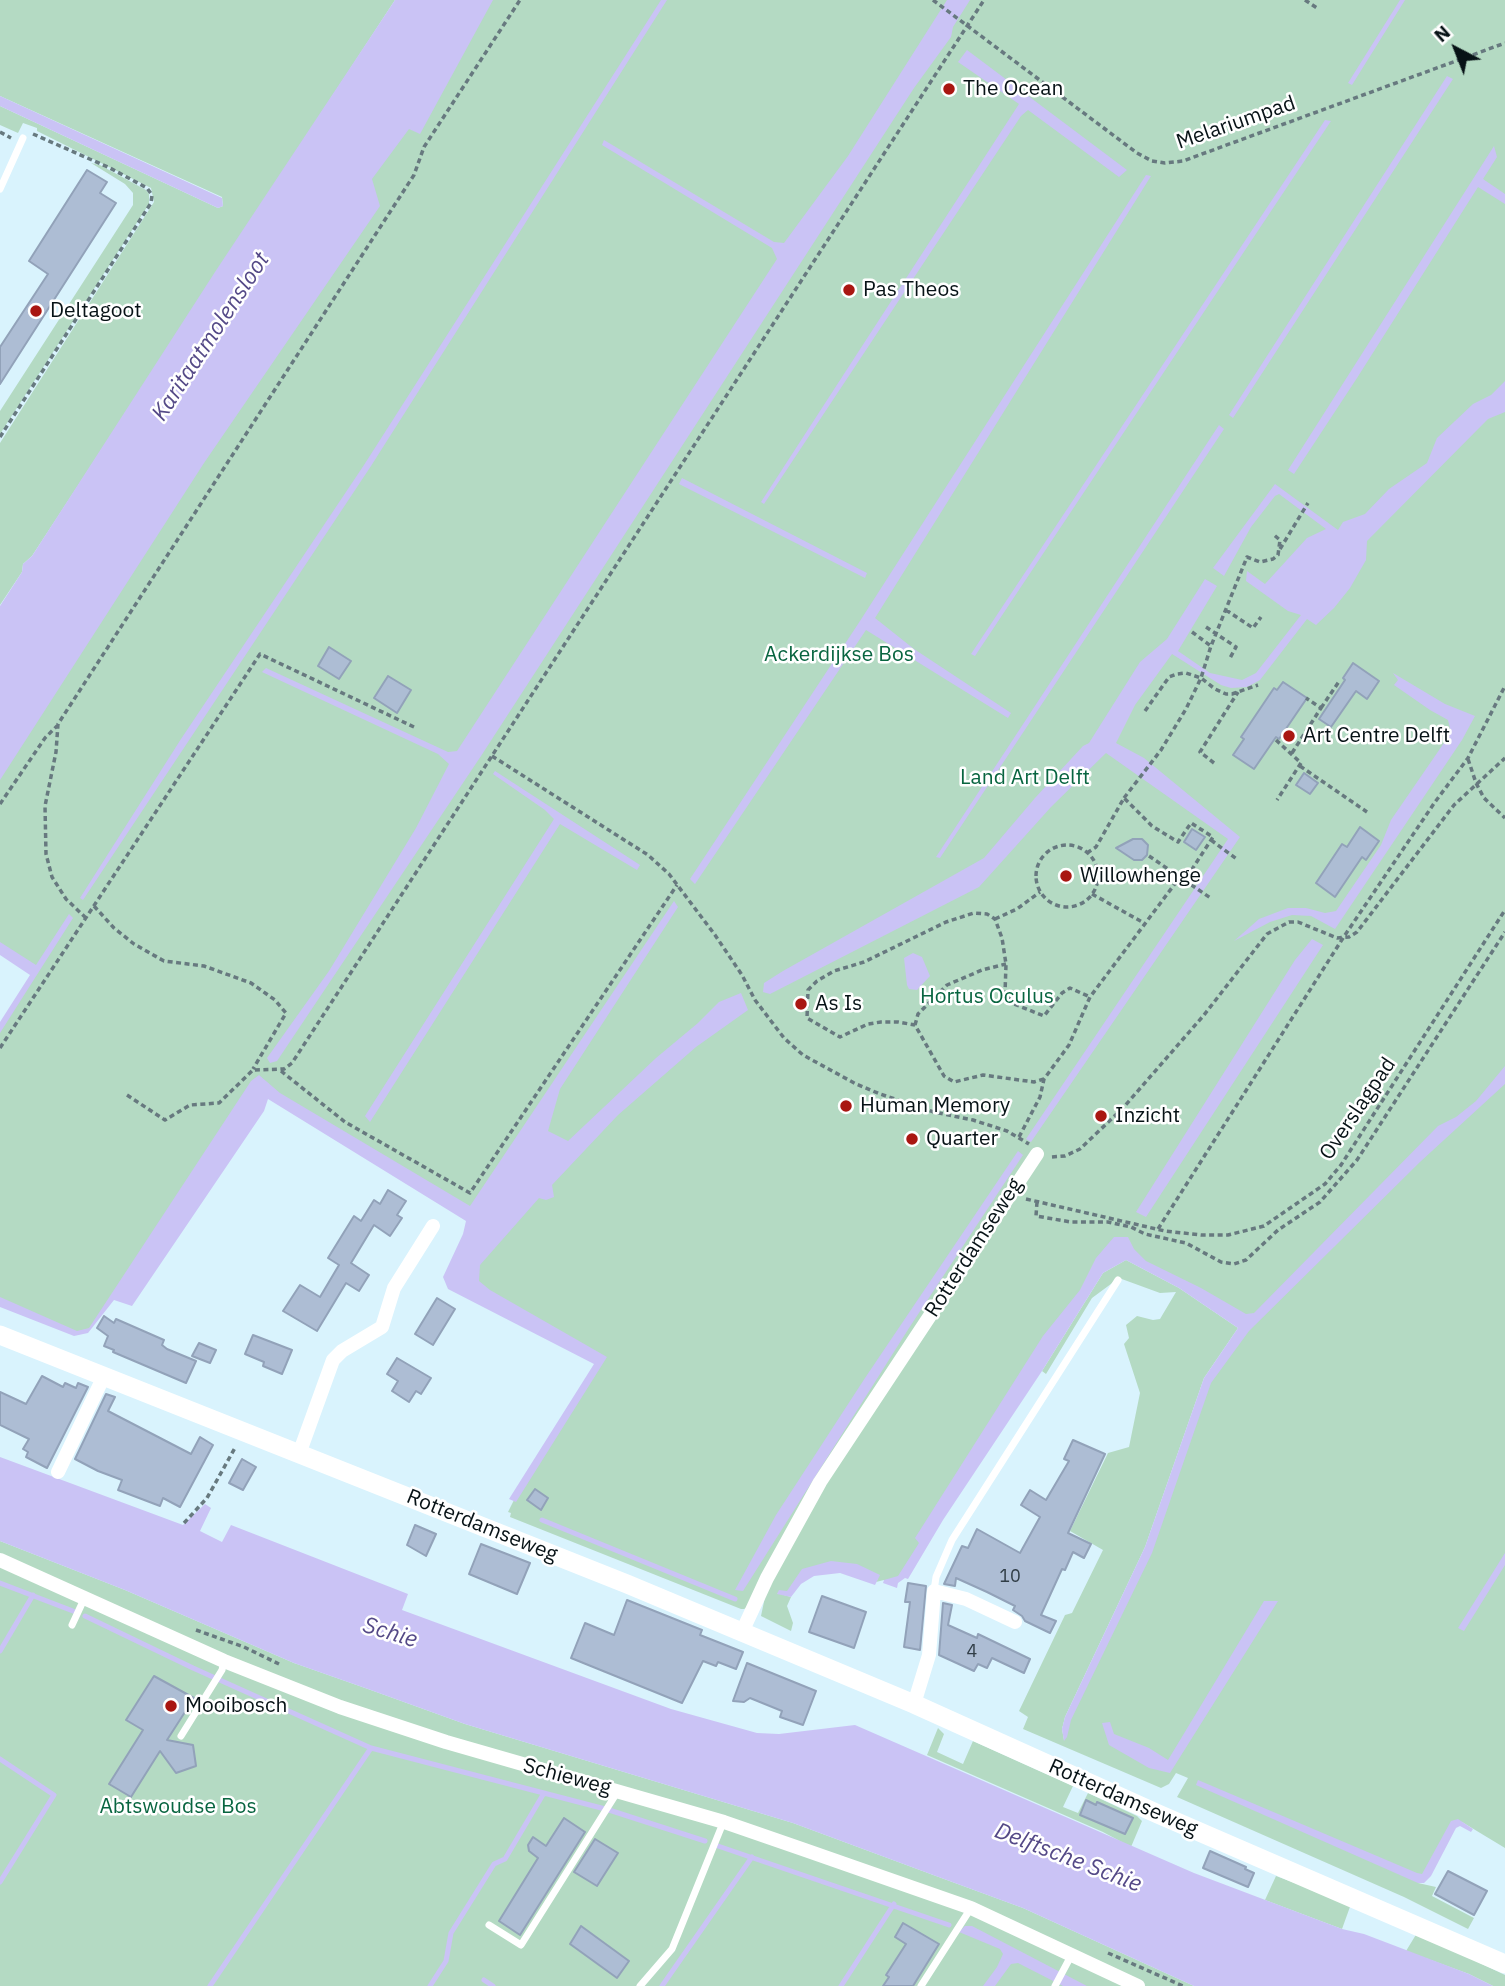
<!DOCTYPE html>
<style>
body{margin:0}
#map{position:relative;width:1505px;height:1986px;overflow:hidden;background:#d9f3fd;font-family:"IBM Plex Sans",sans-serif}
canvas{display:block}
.north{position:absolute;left:1421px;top:14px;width:70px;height:70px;-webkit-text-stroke:5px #fff;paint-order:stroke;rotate:318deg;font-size:19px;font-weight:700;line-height:28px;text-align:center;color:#071216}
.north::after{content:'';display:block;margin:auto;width:24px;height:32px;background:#071216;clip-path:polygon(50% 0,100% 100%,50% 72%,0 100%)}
</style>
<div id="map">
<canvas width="1505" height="1986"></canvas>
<div class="north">N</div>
</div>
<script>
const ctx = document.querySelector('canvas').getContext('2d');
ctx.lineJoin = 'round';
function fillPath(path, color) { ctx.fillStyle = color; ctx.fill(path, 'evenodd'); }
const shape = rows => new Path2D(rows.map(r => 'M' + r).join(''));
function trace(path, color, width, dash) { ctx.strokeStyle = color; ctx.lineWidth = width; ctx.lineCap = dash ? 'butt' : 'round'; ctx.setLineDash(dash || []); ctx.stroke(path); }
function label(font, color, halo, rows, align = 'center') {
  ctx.font = font + ' "IBM Plex Sans",sans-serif'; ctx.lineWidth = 5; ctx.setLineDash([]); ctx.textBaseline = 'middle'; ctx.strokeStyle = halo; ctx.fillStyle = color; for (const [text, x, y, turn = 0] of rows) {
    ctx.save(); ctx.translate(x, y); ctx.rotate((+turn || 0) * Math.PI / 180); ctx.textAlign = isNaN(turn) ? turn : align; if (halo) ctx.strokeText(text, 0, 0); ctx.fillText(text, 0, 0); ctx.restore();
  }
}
fillPath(shape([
 [0,0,395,0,32,556,23,564,22,572,0,605,0,443,154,202,151,188,37,131,37,128,23,123,18,133,0,125,0,106,218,208,223,206,222,197,0,96],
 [481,0,1505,0,1505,1848,1462,1822,1456,1824,1418,1883,1436,1887,1432,1896,1474,1918,1468,1929,1404,1897,1177,1797,1188,1778,1176,1773,1169,1784,1161,1788,1023,1729,1028,1717,1019,1711,1065,1615,1072,1613,1103,1550,1070,1531,1108,1453,1129,1447,1140,1393,1124,1344,1129,1338,1126,1325,1137,1316,1153,1320,1160,1319,1176,1292,1160,1293,1119,1278,1092,1298,1046,1374,1042,1371,1103,1273,1126,1260,1179,1288,1238,1328,1204,1378,1145,1547,1065,1717,1062,1729,1064,1740,1067,1722,1150,1549,1208,1381,1244,1323,1118,1249,895,1583,884,1580,876,1582,878,1578,846,1569,810,1572,789,1594,777,1593,791,1597,787,1606,793,1623,791,1631,761,1616,765,1597,744,1609,741,1609,510,1517,511,1513,508,1512,517,1494,600,1361,464,1280,481,1228,259,1085,88,1331,75,1334,0,1304,0,1026,35,972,0,948,0,749],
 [91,163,100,165,146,190,149,194,149,204,0,434,0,411,133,205,133,193,125,184],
 [0,1541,125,1590,294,1663,368,1689,465,1724,793,1823,936,1876,1023,1908,1194,1986,0,1986],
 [938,1728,944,1734,937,1752,963,1764,973,1741,1073,1786,1063,1807,1078,1813,1088,1793,1137,1816,1142,1821,1131,1847,1103,1832,927,1755],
 [1276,1876,1351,1904,1342,1929,1265,1900],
 [1417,1933,1505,1975,1505,1986,1493,1986,1469,1974,1406,1951]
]), '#b4dac3');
fillPath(shape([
 [395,0,493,0,420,134,409,129,372,179,380,206,204,463,0,780,0,606,22,572,23,564,32,556,215,272],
 [661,0,667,0,371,466,83,900,80,898,181,739,364,465],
 [947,0,970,0,953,27,951,37,914,88,481,756,277,1061,270,1063,267,1058,329,971,416,828,449,764,438,754,262,672,266,668,448,752,457,751,777,259,772,248,602,145,604,140,774,242,784,243,848,156],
 [1400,0,1405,0,1352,85,1348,83],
 [967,50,1127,170,1119,177,1028,110,1021,116,764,504,761,502,1019,104,958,62],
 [1447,76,1453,79,1233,418,1229,415],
 [0,96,222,198,223,206,218,208,0,106],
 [1325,120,1331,121,975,656,971,654],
 [1494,146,1497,157,1483,179,1505,194,1505,204,1478,187,1357,378,1294,474,1288,470],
 [1146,175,1151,176,875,618,914,649,1011,713,1008,718,866,630,695,884,690,879,860,621],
 [1505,381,1505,412,1488,419,1367,541,1366,560,1350,588,1334,608,1316,625,1307,619,1260,680,1247,687,1231,688,1221,685,1172,654,1135,705,1116,743,1144,758,1240,837,1031,1142,1026,1139,1228,839,1106,753,1051,807,979,887,770,994,763,992,764,983,783,971,984,858,1035,798,1083,746,1089,743,1140,662,1167,639,1205,579,1217,586,1178,651,1210,673,1242,680,1256,673,1301,615,1288,611,1246,581,1247,571,1265,584,1307,538,1326,529,1279,494,1275,496,1251,527,1224,576,1213,568,1275,484,1338,530,1343,522,1365,514,1389,489,1427,463,1437,438,1473,404,1491,395],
 [1219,425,1224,429,940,858,936,857],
 [682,478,867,573,865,578,679,484],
 [1393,673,1445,704,1475,716,1462,740,1335,929,1311,916,1292,915,1270,922,1234,941,1259,919,1288,908,1306,908,1325,913,1336,911,1381,845,1391,820,1446,740,1450,728,1448,720,1430,710,1394,685,1398,680],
 [495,771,640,865,637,870,560,824,370,1122,365,1116,554,819,545,810,493,774],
 [674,901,678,907,560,1089,548,1131,568,1141,656,1058,698,1023,719,1002,741,993,748,1010,696,1047,618,1115,552,1185,554,1197,546,1200,539,1198,480,1265,479,1281,490,1290,607,1357,516,1502,509,1499,594,1364,448,1289,443,1277,463,1234,466,1221,268,1099,264,1111,132,1306,114,1300,88,1333,74,1336,0,1307,0,1297,77,1331,89,1328,251,1081,259,1075,280,1093,470,1206],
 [69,914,73,918,0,1033,0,1022,30,975,0,955,0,942,36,965],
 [1312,939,1323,945,1146,1217,1136,1212,1295,960],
 [913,953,922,957,930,976,917,990,909,989,907,985,904,958],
 [1505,1066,1505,1084,1420,1162,1249,1331,1211,1383,1152,1553,1071,1720,1067,1737,1064,1741,1062,1729,1065,1717,1145,1547,1204,1378,1238,1328,1179,1288,1126,1260,1103,1273,1042,1371,943,1520,908,1579,905,1578,898,1583,897,1588,883,1583,884,1580,898,1576,919,1543,915,1538,1043,1336,1080,1290,1096,1258,1114,1237,1128,1237,1134,1249,1146,1261,1201,1288,1246,1314,1254,1313,1438,1126,1456,1117,1476,1101],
 [1018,1151,1023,1155,909,1328,743,1591,735,1590,776,1515,865,1378],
 [0,1457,183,1525,205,1504,211,1508,200,1531,222,1542,231,1525,408,1594,402,1610,671,1709,757,1733,779,1734,855,1725,1194,1873,1342,1929,1364,1934,1469,1974,1493,1986,1194,1986,1023,1908,936,1876,793,1823,465,1724,368,1689,294,1663,125,1590,0,1541],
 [1505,1553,1505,1565,1464,1631,1458,1628],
 [831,1561,857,1564,880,1575,875,1585,840,1573,814,1576,801,1584,791,1597,777,1594,779,1590,787,1591,802,1569],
 [1264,1601,1278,1601,1170,1773,1149,1768,1109,1745,1102,1723,1110,1722,1114,1734,1149,1748,1168,1760],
 [1198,1780,1417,1873,1422,1874,1451,1821,1458,1819,1473,1829,1471,1832,1460,1826,1456,1828,1431,1876,1424,1883,1418,1883,1196,1785],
 [965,1926,972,1926,1087,1986,1063,1986,1018,1963,1011,1964,995,1986,983,1986,997,1967,1003,1954,1000,1949,959,1932]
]), '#cac3f5');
trace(shape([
 [542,1520,735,1599],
 [0,1583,73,1611],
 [85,1616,193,1668,371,1748,609,1810,705,1841],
 [0,1651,33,1595],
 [0,1759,54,1795,0,1882],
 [718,1846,949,1925],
 [484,1980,493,1986],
 [210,1986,371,1748],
 [430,1986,446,1961,451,1933,494,1864,505,1859,544,1793],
 [662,1986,752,1857],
 [841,1986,894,1904]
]), '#cac3f5', 5);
const building = shape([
 [87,170,107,182,100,193,116,203,0,384,0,347,48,274,29,261,87,170],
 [329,647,351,661,339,679,318,666,329,647],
 [1353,663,1379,681,1367,699,1356,691,1331,727,1319,719,1345,680,1343,678,1353,663],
 [388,676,411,690,397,713,374,698,388,676],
 [1283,682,1307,698,1279,739,1276,737,1254,769,1233,755,1244,739,1241,737,1274,688,1277,690,1283,682],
 [1304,773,1318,783,1310,794,1296,785,1304,773],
 [1360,827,1379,841,1366,860,1362,857,1335,897,1316,883,1342,844,1347,847,1360,827],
 [1192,829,1205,837,1196,850,1184,842,1192,829],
 [1133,839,1142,839,1148,845,1147,855,1142,860,1134,860,1116,848,1133,839],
 [388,1190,406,1201,397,1215,402,1218,390,1236,374,1225,351,1263,369,1275,359,1291,346,1283,317,1331,283,1311,300,1285,320,1297,339,1265,328,1258,354,1216,361,1221,374,1200,380,1204,388,1190],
 [437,1298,455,1309,433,1345,415,1334,437,1298],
 [104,1316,114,1323,116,1319,164,1340,162,1345,167,1349,196,1361,186,1383,113,1352,114,1350,104,1346,108,1336,97,1328,104,1316],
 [253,1335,292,1350,282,1374,263,1366,264,1362,245,1354,253,1335],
 [199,1343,216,1350,210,1363,192,1356,199,1343],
 [397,1358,431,1378,421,1394,416,1391,409,1402,392,1391,398,1381,387,1374,397,1358],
 [42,1376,63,1387,65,1383,76,1388,78,1383,88,1387,47,1468,26,1457,28,1452,23,1449,29,1439,0,1425,0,1392,26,1404,42,1376],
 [106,1394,115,1397,108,1411,191,1454,200,1437,213,1445,180,1507,163,1498,160,1506,118,1490,122,1480,98,1471,75,1459,106,1394],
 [1073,1440,1105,1454,1068,1533,1091,1544,1084,1558,1073,1552,1065,1570,1062,1569,1041,1615,1056,1621,1050,1633,1025,1621,1022,1616,1013,1610,1015,1606,987,1592,956,1578,955,1586,944,1584,962,1546,968,1548,977,1529,1020,1553,1040,1517,1021,1505,1030,1490,1046,1500,1069,1461,1064,1459,1073,1440],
 [242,1459,256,1467,243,1490,229,1483,242,1459],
 [535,1489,548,1498,541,1510,527,1500,535,1489],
 [415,1525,436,1534,426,1556,407,1545,415,1525],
 [481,1544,530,1563,517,1594,469,1574,481,1544],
 [908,1583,926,1586,920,1650,904,1647,910,1602,905,1602,908,1583],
 [822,1596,866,1612,854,1648,809,1632,822,1596],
 [627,1600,702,1630,700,1635,743,1652,736,1669,718,1662,716,1666,703,1661,682,1703,571,1658,585,1623,614,1635,627,1600],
 [943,1603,952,1605,948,1625,977,1638,978,1634,1030,1659,1024,1673,992,1658,987,1668,978,1664,974,1671,939,1655,943,1603],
 [747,1663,816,1691,803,1725,780,1717,782,1711,750,1698,744,1702,733,1701,747,1663],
 [154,1676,194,1698,167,1740,193,1745,196,1766,176,1773,160,1751,131,1797,109,1784,143,1730,126,1720,154,1676],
 [1086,1800,1096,1805,1097,1802,1133,1818,1125,1834,1080,1815,1086,1800],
 [564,1818,585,1832,520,1935,499,1921,538,1858,529,1851,528,1845,533,1837,546,1846,564,1818],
 [595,1839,618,1853,597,1886,574,1872,595,1839],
 [1210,1851,1246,1867,1245,1869,1254,1873,1248,1887,1203,1868,1210,1851],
 [1448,1871,1487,1891,1474,1915,1435,1894,1448,1871],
 [903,1923,939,1944,913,1986,883,1986,889,1977,886,1975,906,1944,895,1937,903,1923],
 [581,1926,629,1961,617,1978,570,1944,581,1926]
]);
fillPath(building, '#adbdd4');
trace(building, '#92a2b9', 2);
trace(shape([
 [933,0,1137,153,1152,161,1165,163,1183,161,1505,43],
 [1305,0,1317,8],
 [0,132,11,138],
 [0,437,151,203,152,195,147,188,110,168,33,134],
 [1280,549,1308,503],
 [1226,610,1253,628,1261,617],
 [1206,627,1236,647,1230,658],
 [1192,632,1211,646],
 [1321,708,1340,680],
 [1145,711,1169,677,1177,674,1186,673,1201,678,1215,689,1226,694,1232,694,1258,685],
 [1276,740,1301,763,1277,800],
 [1292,753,1321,708,1306,698],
 [492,756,648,855,669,874,715,935,742,975,755,1000,784,1038,803,1055,856,1084,880,1094,934,1112,973,1120,1007,1131,1029,1144],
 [1468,759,1476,783,1484,798,1505,818],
 [1214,763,1200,752,1238,692],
 [1300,766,1367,812],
 [1124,798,1161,750,1186,709,1201,678,1211,646,1247,557,1260,562,1273,559,1278,555,1280,540,1274,535],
 [0,804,45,738,57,726],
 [1211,840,1238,860],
 '1036 876a31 31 0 1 1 62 0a31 31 0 1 1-62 0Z',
 [1087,853,1096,847,1124,798,1152,826,1178,842,1191,823,1213,837,1185,880],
 [1149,856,1212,899],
 [1092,894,1144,923],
 [94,906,114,928,134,944,164,961,204,966,251,983,275,1000,286,1013,253,1069],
 [86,918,66,899,52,877,46,854,45,806,56,752,58,724,414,175,424,147,520,0],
 [995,919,1017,909,1040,892],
 [915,1025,918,1014,947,985,982,970,1006,964],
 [0,1048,260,654,414,727],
 [281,1071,345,1122,470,1193,677,885],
 [1044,1079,1034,1082,983,1075,954,1082,944,1076,915,1025,898,1022,881,1022,868,1024,840,1037,807,1018,808,990,817,981,834,971,864,962,946,922,974,913,987,914,995,919,1002,938,1006,964,1005,993,1014,1004,1044,1016,1062,993,1070,988,1090,997],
 [127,1095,165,1120,190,1105,219,1103,253,1070,284,1069,292,1063,984,0],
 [1019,1137,1040,1097,1044,1079,1069,1045,1090,997,1180,877],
 [1052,1157,1065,1156,1080,1149,1123,1108,1204,1015,1267,934,1289,922,1298,922,1337,938,1349,937,1357,932,1454,805,1505,758],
 [1026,1199,1165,1231,1201,1235,1228,1235,1264,1226,1325,1184,1341,1165,1505,910],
 [1037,1202,1036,1216,1071,1222,1108,1222,1131,1227,1145,1234,1186,1243,1221,1262,1234,1264,1246,1260,1278,1230,1320,1202,1357,1160,1505,932],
 [1158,1229,1343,938,1435,802,1468,758,1505,686],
 [184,1523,207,1498,236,1446],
 [196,1630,244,1647,279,1664],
 [1108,1953,1183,1986]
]), '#67797f', 3.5, [5, 3.5]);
trace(shape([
 [0,189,23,138],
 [934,1591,936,1577,952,1540,1118,1280],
 [72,1625,85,1597],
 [181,1736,222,1670,224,1661],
 [489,1925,521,1945,618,1791],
 [640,1986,672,1949,723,1823],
 [921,1986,971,1908],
 [1055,1986,1072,1954]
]), '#fff', 7);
trace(shape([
 [299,1454,333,1360,342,1351,382,1327,394,1288,433,1226],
 [58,1472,104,1376],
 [0,1560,224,1661,340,1707,446,1742,724,1822,805,1850,971,1908,1138,1986],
 [742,1632,767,1578,820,1482,1037,1154],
 [914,1704,929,1655,934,1591,966,1599,1015,1622]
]), '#fff', 14);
trace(shape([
 [0,1335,627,1584,914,1704,1158,1814,1505,1964]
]), '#fff', 19);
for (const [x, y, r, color] of [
 [949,89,7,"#a91611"],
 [849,290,7,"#a91611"],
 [36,311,7,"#a91611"],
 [1289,736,7,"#a91611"],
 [1066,876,7,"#a91611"],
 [801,1004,7,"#a91611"],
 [846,1106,7,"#a91611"],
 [1101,1116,7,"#a91611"],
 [912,1139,7,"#a91611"],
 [171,1706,7,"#a91611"]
]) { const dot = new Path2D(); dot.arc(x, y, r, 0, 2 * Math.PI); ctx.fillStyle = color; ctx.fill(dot); trace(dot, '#fff', 2.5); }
label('18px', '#303d46', null, [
 ["10",1010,1577],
 ["4",972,1652]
]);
label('21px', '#071216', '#fff', [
 ["The Ocean",963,89],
 ["Pas Theos",863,290],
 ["Deltagoot",50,311],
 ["Art Centre Delft",1303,736],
 ["Willowhenge",1080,876],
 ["As Is",815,1004],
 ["Human Memory",860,1106],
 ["Inzicht",1115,1116],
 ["Quarter",926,1139],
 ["Mooibosch",185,1706]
], 'left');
label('21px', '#071216', '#fff', [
 ["Melariumpad",1236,123,-19],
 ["Overslagpad",1358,1109,-56],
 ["Rotterdamseweg",974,1248,-57],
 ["Rotterdamseweg",482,1526,22],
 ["Schieweg",567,1777,15],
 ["Rotterdamseweg",1123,1798,24]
]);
label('21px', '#086540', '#fff', [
 ["Ackerdijkse Bos",839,655],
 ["Land Art Delft",1025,778],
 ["Hortus Oculus",987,997],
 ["Abtswoudse Bos",178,1807]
]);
label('italic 23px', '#544987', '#fff', [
 ["Karitaatmolensloot",211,337,-57],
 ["Schie",390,1633,17],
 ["Delftsche Schie",1068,1858,21]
]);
</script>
